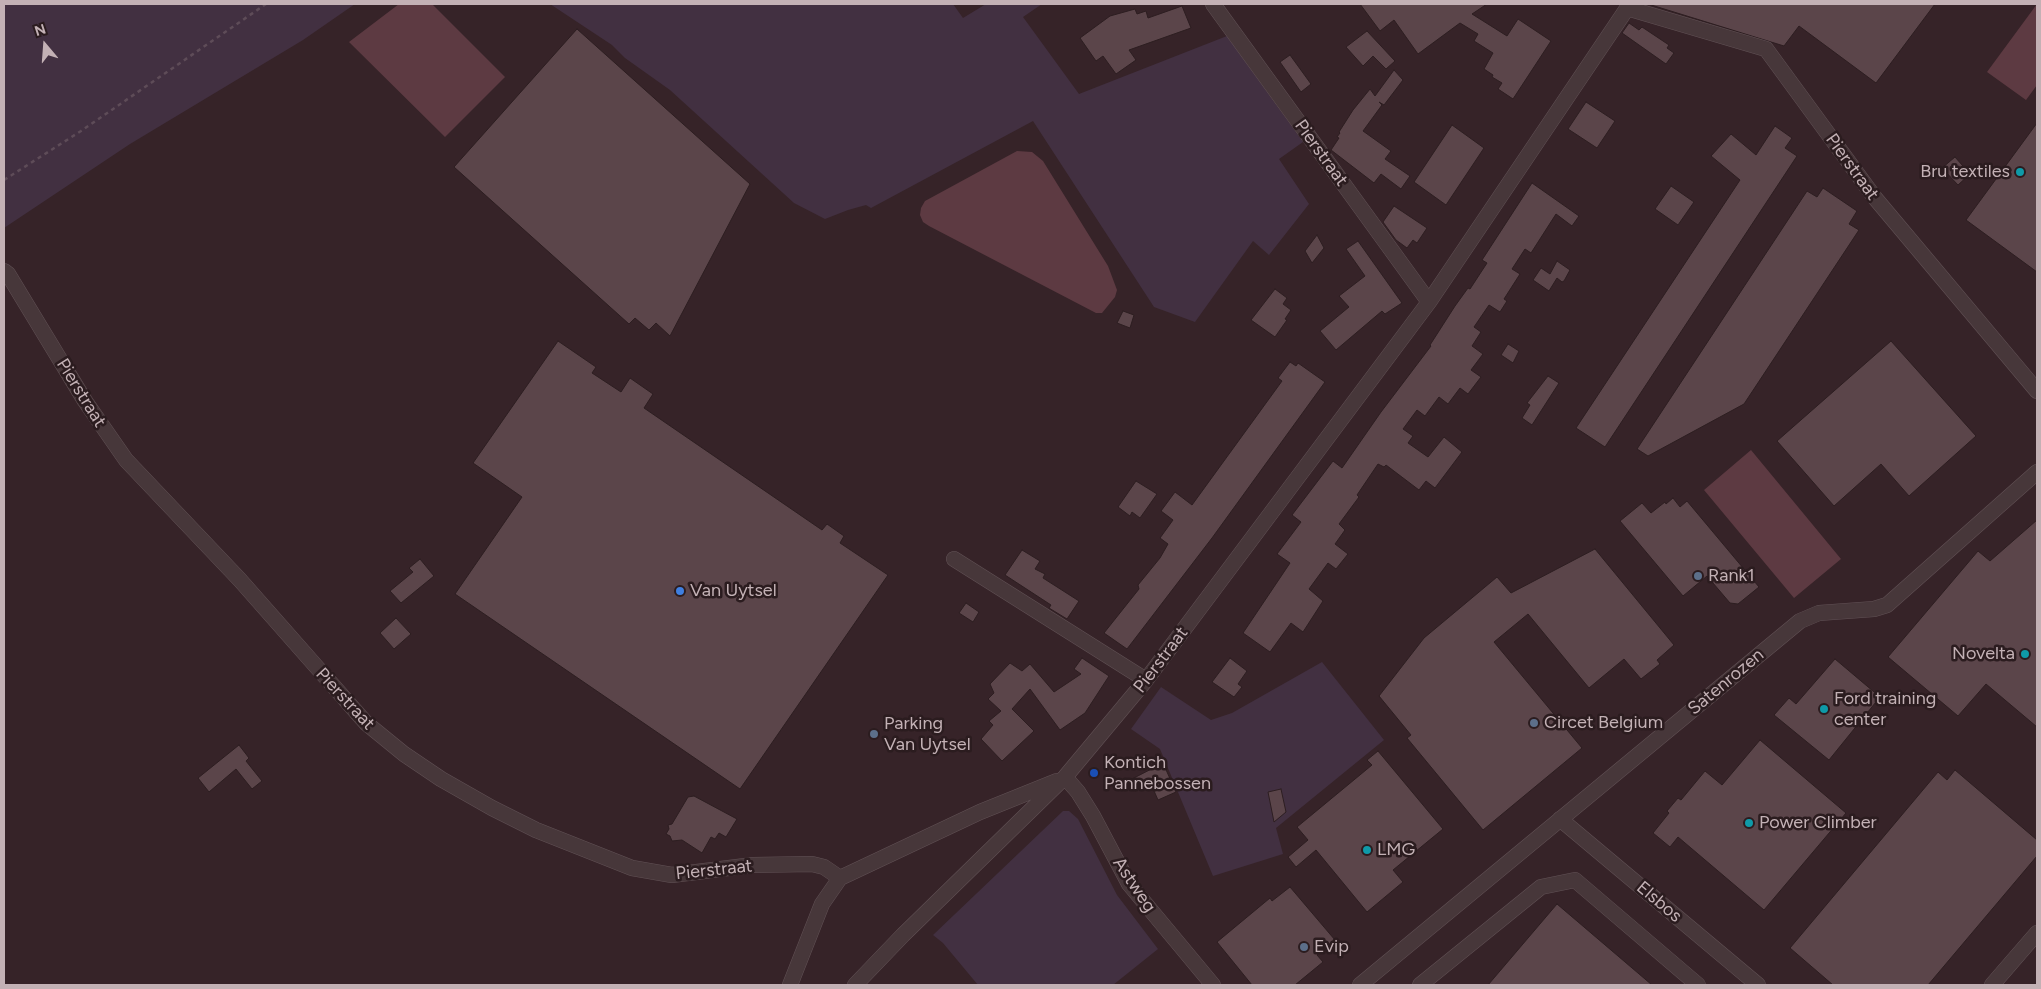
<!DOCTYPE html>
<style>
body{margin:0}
#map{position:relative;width:2041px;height:989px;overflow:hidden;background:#362328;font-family:Figtree,sans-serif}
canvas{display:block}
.frame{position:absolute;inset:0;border:5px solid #c3b1b5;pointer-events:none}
.north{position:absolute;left:20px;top:20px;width:50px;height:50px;-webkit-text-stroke:4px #2b1c1f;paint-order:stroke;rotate:342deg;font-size:14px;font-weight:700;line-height:20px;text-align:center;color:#c3b1b5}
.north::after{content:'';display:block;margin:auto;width:18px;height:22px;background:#c3b1b5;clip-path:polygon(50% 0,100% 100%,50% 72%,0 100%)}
</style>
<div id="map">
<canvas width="2041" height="989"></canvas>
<div class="frame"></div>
<div class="north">N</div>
</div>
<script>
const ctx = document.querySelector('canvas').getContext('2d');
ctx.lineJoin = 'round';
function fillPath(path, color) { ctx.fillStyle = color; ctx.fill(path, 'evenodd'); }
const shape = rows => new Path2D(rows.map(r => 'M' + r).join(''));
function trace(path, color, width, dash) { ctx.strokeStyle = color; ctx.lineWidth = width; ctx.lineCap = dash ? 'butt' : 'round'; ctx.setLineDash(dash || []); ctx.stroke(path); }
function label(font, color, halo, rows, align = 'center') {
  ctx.font = font + ' Figtree,sans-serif'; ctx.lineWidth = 5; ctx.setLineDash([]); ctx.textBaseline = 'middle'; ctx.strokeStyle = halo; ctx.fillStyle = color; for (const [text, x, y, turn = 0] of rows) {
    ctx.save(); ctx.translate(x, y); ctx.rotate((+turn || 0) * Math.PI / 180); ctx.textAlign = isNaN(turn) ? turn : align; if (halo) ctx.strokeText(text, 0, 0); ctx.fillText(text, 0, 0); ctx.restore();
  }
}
fillPath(shape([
 [4,4,355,4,303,40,130,144,4,228],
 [550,4,953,4,963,18,986,4,1042,4,1023,17,1079,94,1227,36,1303,142,1279,159,1309,204,1269,255,1253,241,1195,322,1154,307,1033,121,871,208,866,205,848,210,825,219,794,203,670,90,625,58,612,45],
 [1322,662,1384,740,1276,828,1283,854,1213,876,1160,749,1131,729,1161,687,1211,720,1232,713],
 [1063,811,1069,811,1078,819,1117,895,1158,949,1113,985,978,985,943,943,933,935]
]), '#423041');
fillPath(shape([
 [399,4,432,4,505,77,445,137,349,42],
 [2037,4,2037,85,2026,100,1987,72],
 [1017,151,1032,152,1043,161,1108,266,1117,290,1115,297,1102,313,1096,313,929,226,923,222,920,215,921,208,925,201],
 [1751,450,1841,559,1794,598,1704,490]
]), '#5d3a42');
const building = shape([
 [1360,4,1487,4,1472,14,1507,36,1518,19,1551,41,1513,99,1498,89,1502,83,1492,77,1493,75,1484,69,1493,53,1474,41,1478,34,1460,23,1418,54,1394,20,1380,31,1360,4],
 [1648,4,1935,4,1876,83,1799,26,1784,46,1648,4],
 [1182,6,1191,28,1129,50,1136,60,1116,74,1103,56,1096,61,1080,38,1110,16,1135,9,1137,14,1146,11,1148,18,1182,6],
 [1629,23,1639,30,1642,27,1669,45,1667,48,1674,53,1666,64,1622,33,1629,23],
 [577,29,750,184,670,336,656,323,649,330,635,318,629,324,454,167,577,29],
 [1367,31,1395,61,1386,69,1373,56,1363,66,1346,47,1367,31],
 [1290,55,1311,84,1301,92,1280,62,1290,55],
 [1394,70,1403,80,1384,105,1379,102,1382,105,1363,131,1391,151,1385,159,1410,176,1401,189,1381,174,1374,183,1331,150,1339,138,1337,137,1340,133,1339,132,1353,110,1370,89,1375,96,1394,70],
 [1586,102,1615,121,1597,148,1568,129,1586,102],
 [2037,123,2037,272,1966,220,2037,123],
 [1452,125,1484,148,1446,205,1414,182,1452,125],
 [1775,126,1792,138,1785,148,1797,156,1605,447,1576,428,1740,180,1711,156,1731,134,1756,155,1775,126],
 [1955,157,1970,174,1958,185,1942,168,1955,157],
 [1532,183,1579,216,1572,226,1556,214,1531,253,1525,249,1512,269,1520,274,1504,299,1507,301,1500,312,1489,305,1474,327,1481,332,1472,346,1483,354,1471,370,1481,377,1468,394,1460,388,1448,404,1439,397,1425,416,1417,410,1403,429,1413,436,1408,443,1428,457,1444,437,1462,452,1435,488,1426,481,1419,490,1386,465,1384,467,1378,464,1357,495,1359,497,1339,524,1345,530,1335,544,1348,554,1336,569,1328,563,1309,589,1323,601,1303,632,1291,623,1270,652,1243,633,1290,563,1277,554,1301,522,1292,515,1333,461,1342,468,1381,412,1431,346,1430,345,1455,306,1468,288,1470,289,1487,263,1482,260,1532,183],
 [1671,186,1694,202,1678,225,1655,209,1671,186],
 [1823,188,1857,211,1849,224,1859,230,1744,404,1648,456,1637,449,1807,191,1817,197,1823,188],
 [1394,206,1427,228,1417,243,1413,240,1407,248,1396,240,1383,222,1394,206],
 [1317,235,1324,248,1312,263,1305,251,1317,235],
 [1358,241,1402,303,1385,314,1382,311,1336,350,1320,331,1349,307,1339,296,1365,276,1346,249,1358,241],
 [1557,261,1570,270,1564,281,1562,282,1557,278,1549,291,1533,280,1541,268,1550,274,1557,261],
 [1275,289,1287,298,1283,304,1291,310,1285,319,1287,320,1275,337,1251,320,1275,289],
 [1123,311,1134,315,1130,328,1117,323,1123,311],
 [558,341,596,367,592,373,621,392,630,378,653,394,644,408,822,530,827,524,844,536,840,543,888,575,740,789,455,594,522,497,473,463,558,341],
 [1891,341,1976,436,1909,496,1881,464,1834,506,1777,441,1891,341],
 [1508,344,1519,351,1513,363,1501,355,1508,344],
 [1290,362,1296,366,1298,363,1325,382,1212,538,1127,649,1104,633,1139,589,1138,585,1160,558,1168,544,1160,538,1173,520,1161,511,1175,492,1192,505,1282,381,1278,378,1290,362],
 [1548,376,1559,383,1532,425,1522,418,1530,405,1527,403,1548,376],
 [1136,481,1157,494,1140,518,1132,512,1130,516,1118,507,1136,481],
 [1673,498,1680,507,1687,501,1759,587,1738,604,1730,603,1707,576,1683,596,1620,521,1642,503,1651,513,1665,502,1666,504,1673,498],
 [2037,520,2037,727,1986,684,1958,716,1888,657,1978,551,1990,561,2037,520],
 [1595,549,1674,645,1657,660,1660,664,1641,679,1624,659,1589,688,1528,614,1494,642,1582,748,1483,830,1407,738,1411,735,1379,696,1424,638,1497,577,1511,593,1595,549],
 [1022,550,1040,561,1035,569,1045,574,1043,578,1079,601,1067,619,1049,608,1051,605,1005,575,1022,550],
 [420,559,434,576,401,603,390,591,413,572,409,568,420,559],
 [966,603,979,612,973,622,959,613,966,603],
 [396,618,411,634,394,649,380,633,396,618],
 [1082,658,1109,676,1085,713,1060,730,1030,689,1012,709,1034,731,1002,761,981,739,993,725,989,721,1001,711,988,699,994,693,990,684,1010,663,1022,671,1030,664,1054,692,1081,674,1074,669,1082,658],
 [1230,658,1247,671,1238,684,1242,687,1234,697,1212,682,1230,658],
 [1835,659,1880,697,1829,760,1774,715,1789,698,1796,704,1835,659],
 [1760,740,1846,813,1764,910,1678,837,1670,847,1653,833,1669,813,1667,811,1678,798,1681,800,1705,771,1722,785,1760,740],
 [239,745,249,758,246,761,262,781,252,789,236,769,209,792,198,778,239,745],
 [1378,751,1443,829,1393,870,1403,882,1367,912,1316,850,1296,867,1288,857,1308,840,1297,827,1372,765,1367,760,1378,751],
 [1163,763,1176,792,1158,800,1151,784,1135,791,1130,780,1163,763],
 [1955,770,2037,840,2037,856,1928,985,1833,985,1790,948,1938,772,1947,780,1955,770],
 [1281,789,1286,812,1274,822,1268,792,1281,789],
 [694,796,737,819,726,837,719,833,715,839,711,837,702,853,682,840,672,841,670,836,666,834,669,829,668,825,672,824,688,797,694,796],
 [1290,887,1335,940,1317,955,1323,962,1295,985,1252,985,1217,942,1270,898,1272,901,1290,887],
 [1557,904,1652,985,1488,985,1557,904]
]);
fillPath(building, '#5b454a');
trace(building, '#2d1e21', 1);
const minor = shape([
 [1213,4,1429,302],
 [1627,8,1766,49,1875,198,2037,391],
 [4,271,8,274,85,401,126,460,240,580,366,723,404,754,441,779,492,808,536,830,632,868,672,875,753,865,812,864,824,867,840,878],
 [954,559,1146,680],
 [1065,777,1078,792,1093,816,1129,884,1213,985],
 [1560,819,1758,985],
 [790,985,822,904,840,878,980,812,1057,781],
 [855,985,903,935,1065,777,1146,680,1429,302,1630,4],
 [1360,985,1800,621,1819,613,1874,609,1887,605,2037,472],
 [1420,985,1541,887,1575,880,1698,985],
 [1992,985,2037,933]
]);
trace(minor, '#615155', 16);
trace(shape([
 [4,180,81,131,266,4]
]), '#5e4c58', 2.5, [4, 4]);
trace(minor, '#47373a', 15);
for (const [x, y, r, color] of [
 [2020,172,5,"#0f9aa8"],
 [1698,576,5,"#5c6f8a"],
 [680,591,5,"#3f7fe0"],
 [2025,654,5,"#0f9aa8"],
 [1824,709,5,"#0f9aa8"],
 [1534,723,5,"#5c6f8a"],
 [874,734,5,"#5c6f8a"],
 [1094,773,5,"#1a4fb4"],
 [1749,823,5,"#0f9aa8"],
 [1367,850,5,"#0f9aa8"],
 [1304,947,5,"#5c6f8a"]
]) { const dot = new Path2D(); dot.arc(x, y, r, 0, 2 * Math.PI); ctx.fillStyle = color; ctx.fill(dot); trace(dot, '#2b1c1f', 2); }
label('18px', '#c3b1b5', '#2b1c1f', [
 ["Pierstraat",1321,153,54],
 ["Pierstraat",1852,167,54],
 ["Pierstraat",81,393,58],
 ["Pierstraat",1161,660,-53],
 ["Satenrozen",1726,682,-40],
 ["Pierstraat",345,699,47],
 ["Pierstraat",714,870,-6],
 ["Astweg",1134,885,56],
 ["Elsbos",1659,902,40]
]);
label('18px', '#c3b1b5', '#2b1c1f', [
 ["Bru textiles",2010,172,"right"],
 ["Rank1",1708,576],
 ["Van Uytsel",690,591],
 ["Novelta",2015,654,"right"],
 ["Ford training",1834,699],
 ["center",1834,720],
 ["Circet Belgium",1544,723],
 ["Parking",884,724],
 ["Van Uytsel",884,745],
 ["Kontich",1104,763],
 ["Pannebossen",1104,784],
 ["Power Climber",1759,823],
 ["LMG",1377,850],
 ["Evip",1314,947]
], 'left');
</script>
